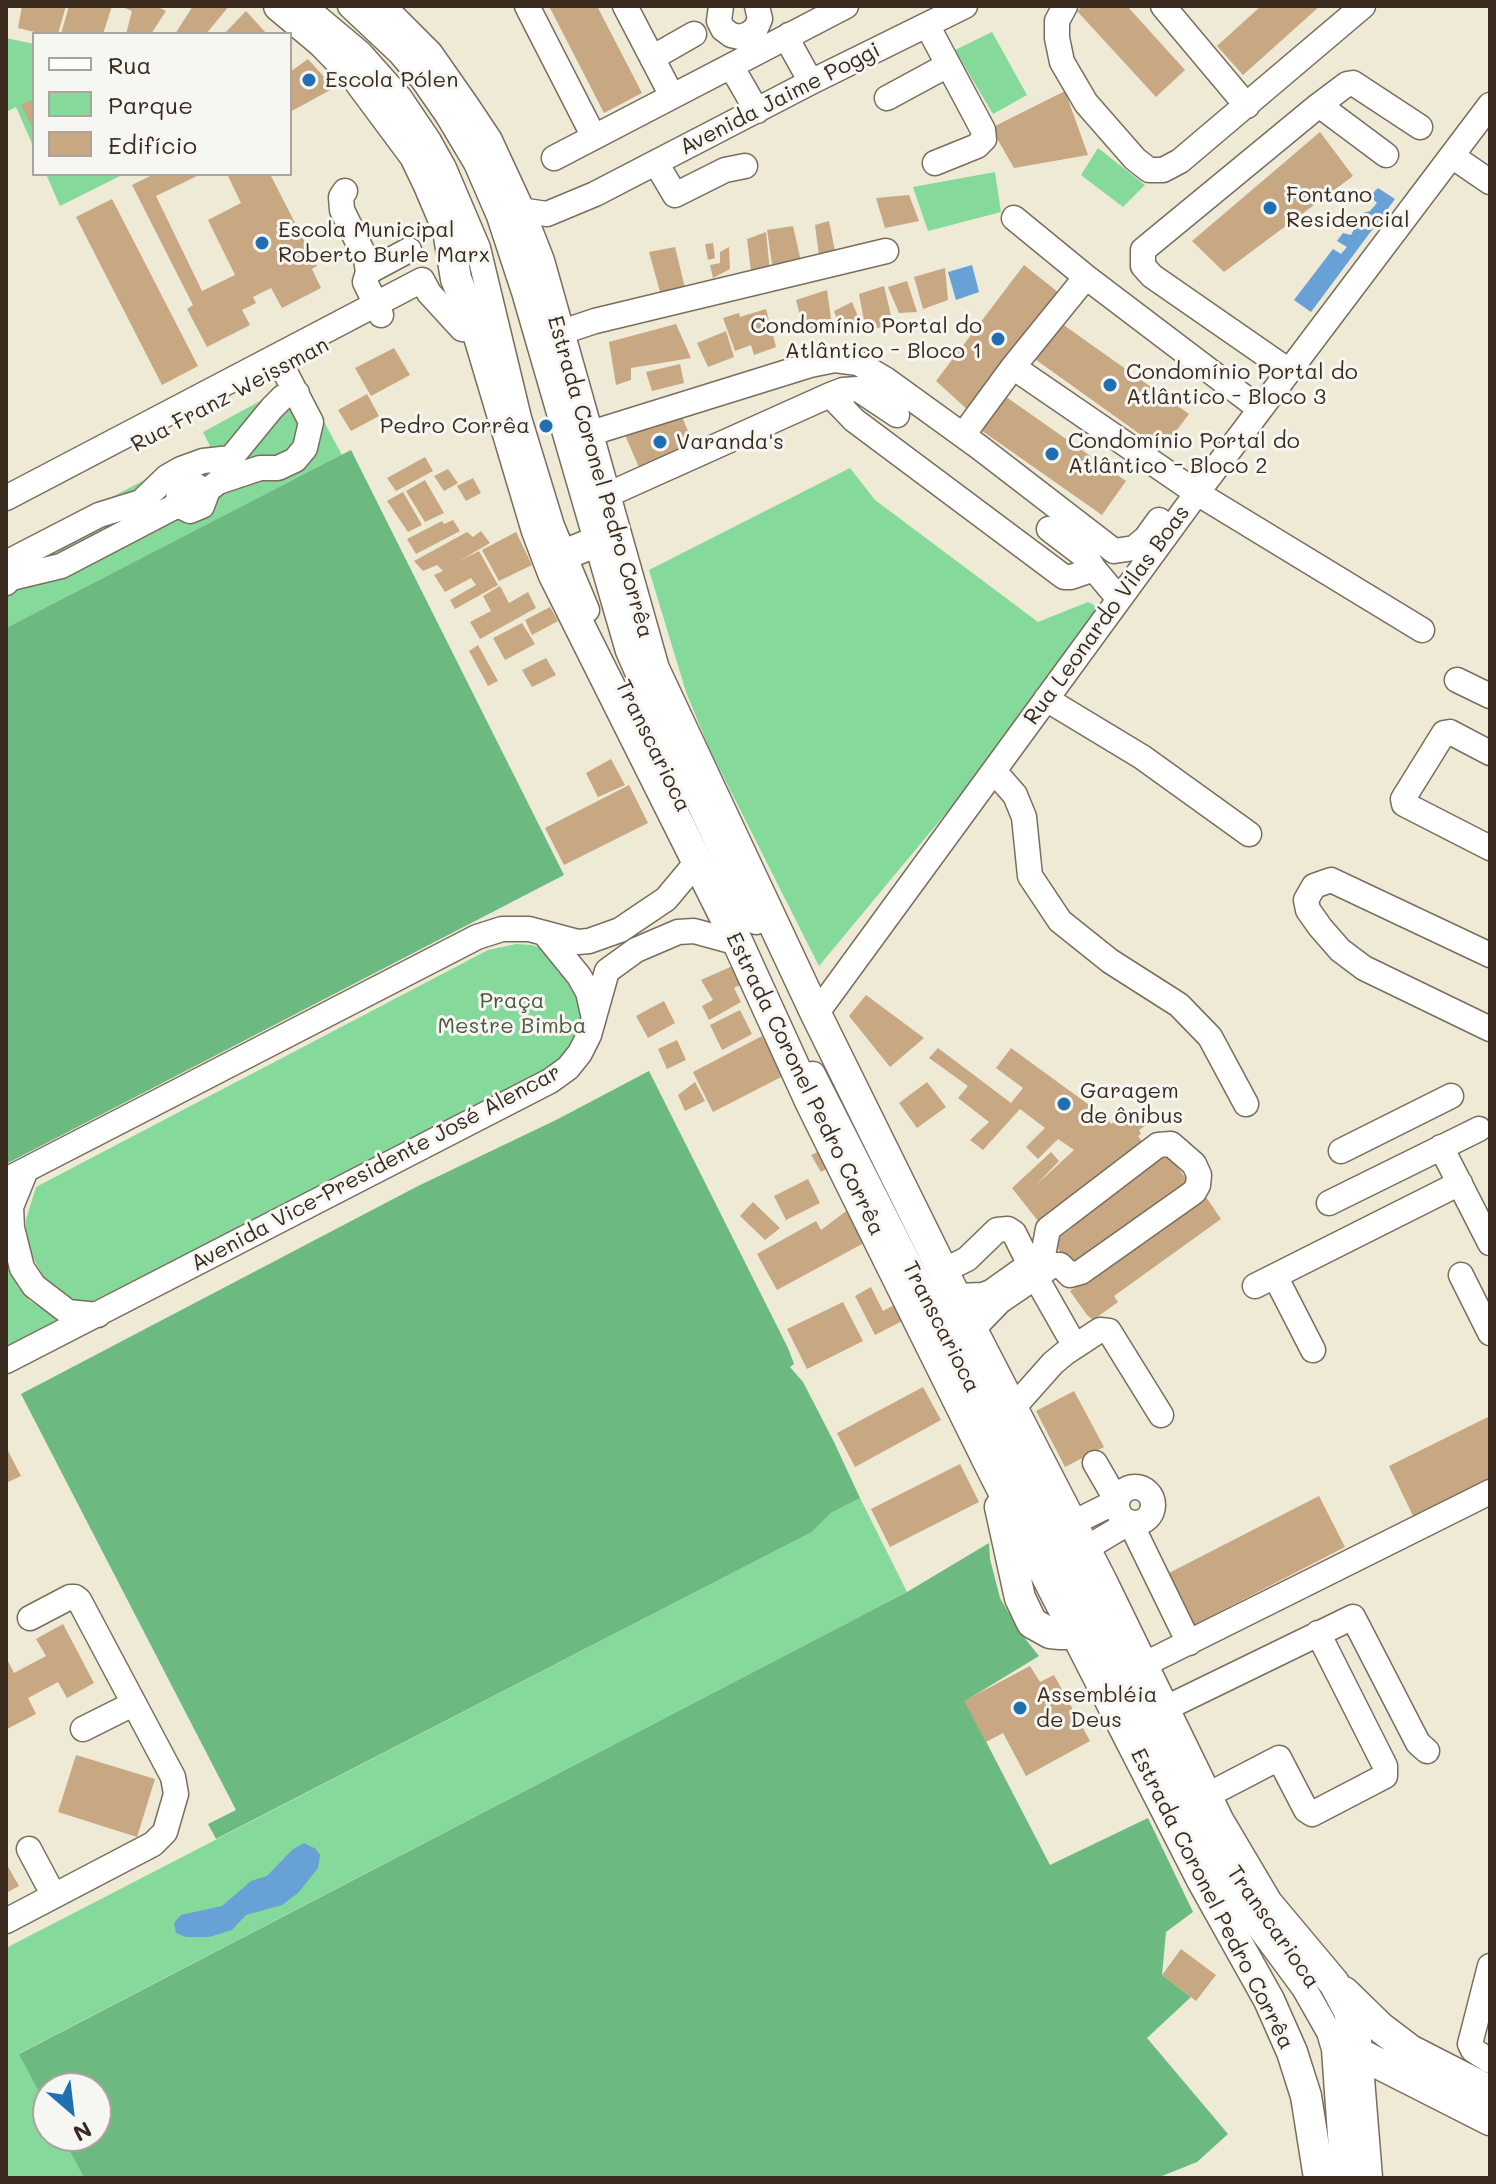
<!DOCTYPE html>
<meta charset="utf-8">
<style>
body{margin:0}
#map{position:relative;width:1496px;height:2184px;overflow:hidden;background:#eeead5;font-family:Mali,sans-serif}
canvas{display:block}
.frame{position:absolute;inset:0;border:8px solid #3b2a1e;pointer-events:none}
.legend{position:absolute;left:32px;top:32px;width:260px;height:144px;box-sizing:border-box;background:#f6f6f2;border:2px solid #aba49d;margin:0;padding:10px 14px;list-style:none;font-size:24px;color:#3b2a1e}
.legend li{display:flex;align-items:center;gap:16px;height:40px}
.legend b{width:40px;border:2px solid #aba49d}
.north{position:absolute;left:32px;top:2072px;width:80px;height:80px;box-sizing:border-box;background:#f6f6f2;border:2px solid #aba49d;border-radius:50%;rotate:152deg;font-size:22px;font-weight:700;line-height:32px;text-align:center;color:#3b2a1e}
.north::after{content:'';display:block;margin:auto;width:28px;height:36px;background:#1f6fb2;clip-path:polygon(50% 0,100% 100%,50% 72%,0 100%)}
</style>
<div id="map">
<canvas width="1496" height="2184"></canvas>
<div class="frame"></div>
<ul class="legend">
<li><b style="height:10px;background:#fff"></b>Rua</li>
<li><b style="height:22px;background:#85d99a"></b>Parque</li>
<li><b style="height:22px;background:#c8a783"></b>Edifício</li>
</ul>
<div class="north">N</div>
</div>
<script>
const ctx = document.querySelector('canvas').getContext('2d');
ctx.lineJoin = 'round';
function fillPath(path, color) { ctx.fillStyle = color; ctx.fill(path, 'evenodd'); }
const shape = rows => new Path2D(rows.map(r => 'M' + r).join(''));
function trace(path, color, width, dash) { ctx.strokeStyle = color; ctx.lineWidth = width; ctx.lineCap = dash ? 'butt' : 'round'; ctx.setLineDash(dash || []); ctx.stroke(path); }
function label(font, color, halo, rows, align = 'center') {
  ctx.font = font + ' Mali,sans-serif'; ctx.lineWidth = 6; ctx.setLineDash([]); ctx.textBaseline = 'middle'; ctx.strokeStyle = halo; ctx.fillStyle = color; for (const [text, x, y, turn = 0] of rows) {
    ctx.save(); ctx.translate(x, y); ctx.rotate((+turn || 0) * Math.PI / 180); ctx.textAlign = isNaN(turn) ? turn : align; if (halo) ctx.strokeText(text, 0, 0); ctx.fillText(text, 0, 0); ctx.restore();
  }
}
fillPath(shape([
 [992,32,1027,95,993,114,955,50],
 [6,38,34,44,34,148,16,107,6,112],
 [1098,148,1145,185,1123,207,1081,175],
 [995,172,1001,212,928,231,913,187],
 [46,174,124,174,60,206],
 [301,379,342,455,6,628,6,552,210,446,203,432],
 [850,468,875,500,1038,622,1088,602,1100,608,966,789,819,966,709,748,686,692,649,570],
 [516,944,532,945,544,949,579,995,583,1022,561,1063,91,1306,64,1295,43,1276,30,1252,26,1234,26,1219,36,1187,488,950],
 [6,1265,19,1288,30,1301,63,1322,6,1352],
 [860,1498,907,1592,20,2053,48,2109,48,2136,62,2136,84,2178,6,2178,6,1948,812,1532,831,1513]
]), '#85d99a');
fillPath(shape([
 [351,450,564,875,6,1164,6,628],
 [649,1071,788,1348,794,1364,790,1367,803,1382,834,1442,860,1498,831,1513,812,1532,216,1839,208,1824,236,1810,21,1394,418,1186,556,1120],
 [989,1543,990,1559,1000,1598,1019,1631,1039,1656,965,1701,1050,1865,1148,1818,1193,1912,1166,1932,1162,1975,1191,1997,1147,2038,1228,2134,1197,2162,1157,2178,84,2178,62,2136,96,2136,96,2088,48,2088,48,2109,19,2054,907,1592]
]), '#6cb982');
fillPath(shape([
 [1378,188,1395,199,1311,312,1294,300,1333,249,1341,254,1347,247,1337,241,1343,233,1351,235,1363,213,1370,211,1377,203,1370,196],
 [972,265,979,292,956,300,948,272],
 [304,1843,316,1849,320,1855,318,1868,298,1893,282,1905,246,1915,232,1930,209,1937,186,1937,176,1933,174,1923,181,1915,222,1906,251,1881,267,1876,292,1850]
]), '#67a1d6');
fillPath(shape([
 [22,6,66,6,58,34,43,34,18,28],
 [69,6,112,6,103,34,61,34],
 [120,6,156,6,166,11,151,34,126,34,132,11],
 [193,6,229,6,206,34,175,34],
 [549,6,597,6,642,93,604,113],
 [1083,6,1127,6,1185,70,1156,97,1077,11],
 [1261,6,1320,6,1243,75,1217,46],
 [246,11,267,34,224,34],
 [308,59,334,88,290,112,290,72],
 [1065,91,1088,155,1014,168,991,128],
 [34,99,34,131,21,105],
 [1320,132,1353,176,1224,272,1192,241],
 [154,174,201,174,156,196,202,291,235,275,208,220,241,203,227,174,270,174,317,266,312,269,321,288,282,308,271,288,253,297,256,303,242,310,250,325,207,347,187,309,193,305,132,185],
 [909,195,919,221,885,228,876,198],
 [112,199,198,366,162,385,76,217],
 [829,221,835,251,819,256,815,225],
 [793,226,802,266,773,271,767,230],
 [766,232,770,271,751,271,747,239],
 [713,243,715,258,708,260,705,244],
 [675,247,686,292,662,299,649,252],
 [729,247,730,269,713,278,710,265,720,263,720,252],
 [1024,265,1064,297,969,411,936,381],
 [945,268,948,300,923,309,914,277],
 [907,281,917,312,899,313,888,287],
 [884,286,893,324,866,331,859,294],
 [827,290,832,325,805,334,796,300],
 [852,302,861,324,842,333,834,311],
 [766,309,776,347,754,355,751,345,735,351,723,318,739,313,740,317],
 [1058,321,1189,414,1162,450,1032,357],
 [676,324,691,358,631,368,631,380,616,385,609,342],
 [726,331,734,357,708,367,697,343],
 [394,348,410,375,371,396,355,368],
 [680,364,684,383,652,391,646,372],
 [367,394,379,416,351,431,338,410],
 [1002,394,1126,481,1102,515,978,428],
 [680,412,695,448,641,472,625,435],
 [425,457,433,471,396,491,387,478],
 [448,469,458,483,444,491,434,476],
 [473,478,481,493,466,501,457,486],
 [425,480,444,513,425,522,406,491],
 [403,492,422,525,408,532,387,501],
 [453,520,460,531,416,554,407,539,442,521,444,524],
 [481,531,490,543,459,561,479,551,498,585,455,609,450,600,476,585,471,578,445,592,434,575,443,571,437,565,423,571,414,561,467,532,473,537],
 [516,532,532,565,499,581,482,550],
 [500,586,509,603,528,592,536,608,480,639,470,622,491,611,483,596],
 [550,607,558,621,532,635,525,620],
 [522,623,535,644,505,660,493,638],
 [478,645,498,681,488,686,469,651],
 [546,658,556,675,532,687,522,670],
 [611,759,625,785,598,797,586,773],
 [629,785,648,823,564,865,545,828],
 [737,964,746,982,734,988,741,1002,709,1020,702,1006,713,1000,701,980],
 [866,995,924,1038,890,1067,849,1016],
 [664,1001,675,1023,648,1038,636,1016],
 [740,1010,752,1034,722,1050,710,1025],
 [762,1036,783,1076,713,1112,693,1072],
 [677,1040,686,1060,667,1069,658,1049],
 [938,1048,1011,1103,1023,1088,996,1068,1011,1048,1107,1118,1111,1124,1124,1115,1128,1121,1140,1113,1151,1122,1139,1130,1141,1134,1138,1136,1146,1147,1042,1226,1012,1188,1051,1152,1059,1161,1036,1185,1074,1150,1058,1139,1038,1159,1026,1147,1045,1128,1020,1109,983,1150,970,1140,989,1122,958,1098,968,1086,929,1058],
 [695,1082,705,1101,685,1111,678,1095],
 [927,1082,946,1107,917,1128,899,1103],
 [820,1151,829,1167,821,1172,811,1155],
 [1166,1151,1192,1187,1094,1258,1089,1252,1070,1265,1053,1242,1072,1228,1068,1222],
 [808,1179,820,1203,786,1220,774,1196],
 [1204,1194,1221,1219,1114,1296,1118,1302,1093,1320,1087,1315,1070,1291],
 [753,1202,780,1228,765,1240,740,1216],
 [849,1209,875,1237,777,1290,757,1254,816,1221,821,1230],
 [871,1287,883,1311,898,1303,906,1319,875,1335,855,1296],
 [843,1302,863,1341,807,1369,787,1329],
 [923,1387,941,1420,855,1467,837,1433],
 [1074,1391,1104,1447,1065,1467,1036,1411],
 [1490,1416,1490,1480,1414,1518,1389,1466],
 [6,1447,21,1476,6,1483],
 [960,1464,979,1502,890,1547,871,1509],
 [1319,1496,1345,1547,1194,1625,1167,1574],
 [63,1624,94,1683,67,1698,58,1682,28,1698,36,1714,7,1729,6,1657,14,1673,46,1656,36,1639],
 [1030,1666,1040,1682,1054,1675,1090,1741,1026,1776,1003,1733,986,1742,964,1701],
 [76,1755,155,1779,137,1837,58,1812],
 [6,1863,19,1886,6,1893],
 [1181,1949,1216,1975,1196,2001,1162,1975]
]), '#c8a783');
const minor = shape([
 [304,6,360,53,400,98,429,141,444,168,478,248,519,418,552,526,587,610],
 [350,6,400,53,423,80,448,116,476,163,499,216,524,292,628,651,651,704,756,922],
 [527,6,594,137],
 [625,6,672,96],
 [721,6,719,21,723,29,731,35,740,37,749,34,756,28,760,19,757,6],
 [1065,6,1057,21,1057,38,1062,62,1086,103,1135,159,1149,170,1163,170,1180,161,1363,6],
 [1163,6,1247,106],
 [927,25,983,130,984,139,977,146,935,163],
 [789,35,792,48,811,82],
 [652,58,694,34],
 [729,67,738,78,757,111],
 [887,98,948,65],
 [1319,105,1347,84,1353,83,1420,127],
 [1452,156,1490,182],
 [554,158,846,6],
 [656,163,675,195,725,170,745,166],
 [345,191,341,197,342,210,366,259,368,272,365,282,381,315],
 [519,210,547,214,595,194,811,82,965,6],
 [1014,218,1086,277],
 [368,272,409,250],
 [559,333,595,321,886,251],
 [1013,367,1086,277,1260,409],
 [1289,371,1152,276,1143,266,1143,250,1319,105,1386,155],
 [830,395,843,390,858,389,897,415],
 [588,434,810,365,835,360,858,363,885,379,979,447,1114,551,1134,548,1146,538,1159,520],
 [963,435,1013,367,1197,493,1422,630],
 [605,496,830,395,854,420,1064,577,1071,577,1094,569,1119,599],
 [6,498,422,280,429,293,462,329,477,330],
 [182,507,178,499,180,492,188,485,197,486,205,496],
 [1049,529,1087,558,1094,569],
 [6,563,99,515,141,502,167,477,181,469,203,461,231,458,272,408,283,397,297,393],
 [6,583,11,578,61,566,174,507,182,507,190,511,202,506,208,490,218,482,260,468,278,468,295,460,305,448,311,422,283,368],
 [1457,680,1490,696],
 [1046,699,1142,757,1249,834],
 [1490,753,1450,732,1444,733,1403,799,1404,804,1490,848],
 [994,771,1015,795,1024,817,1030,876,1060,921,1110,961,1179,1005,1210,1037,1246,1104],
 [544,933,579,976,588,992,593,1014],
 [1490,955,1331,880,1314,886,1306,900,1308,910,1320,927,1340,950,1364,968,1490,1029],
 [816,1014,1197,493,1490,105],
 [813,1074,930,1305,1095,1620,1233,1892,1304,1988,1329,2032,1334,2049,1343,2178],
 [1441,1147,1490,1243],
 [1341,1151,1451,1096],
 [26,1170,11,1207,12,1228,22,1268,34,1286,68,1312,98,1315],
 [6,1180,477,937,502,929,529,929,578,942,589,941,620,930,666,899,697,862],
 [1329,1203,1479,1129],
 [943,1271,967,1259,997,1230,1008,1229,1014,1233,1030,1265],
 [1461,1275,1490,1333],
 [1035,1276,1068,1334],
 [1275,1276,1313,1350],
 [1255,1286,1460,1183],
 [956,1296,983,1295,991,1292,1036,1260,1044,1250,1048,1229,1158,1145,1171,1144,1194,1164,1199,1175,1198,1185,1194,1192,1081,1272,1070,1275,1060,1265,1053,1265,1000,1301,972,1330],
 [6,1361,550,1081,568,1068,580,1053,589,1035,607,971,636,950,678,932,694,931,738,943],
 [1013,1408,1053,1363,1065,1353,1100,1330,1109,1331,1161,1415],
 '1117 1505a18 18 0 1 1 36 0a18 18 0 1 1-36 0Z',
 [1073,1523,1117,1501,1095,1463],
 [1085,1549,1130,1522,1189,1643],
 [1143,1665,1490,1492],
 [1164,1709,1353,1617,1418,1743,1427,1751],
 [83,1729,133,1704],
 [1206,1796,1279,1758,1306,1810,1312,1814,1385,1776,1385,1766,1318,1633],
 [29,1849,54,1896],
 [6,1921,153,1844,165,1832,176,1794,173,1777,79,1600,75,1597,70,1597,30,1618],
 [1490,1966,1470,2044,1473,2050,1490,2061]
]);
const major = shape([
 [279,6,322,42,357,78,415,156,428,183,448,230,456,279,477,330,537,531,553,573,738,943,810,1101,994,1473,1202,1880,1269,2000,1292,2052,1306,2096,1319,2178],
 [379,6,428,55,463,105,487,141,519,210,539,261,654,669,816,1014,972,1330,1102,1582,1219,1822,1267,1903,1334,1983,1349,2011,1356,2041,1367,2178],
 [553,573,571,552,588,545,603,546,622,559],
 [1000,1507,1020,1598,1032,1623,1050,1633,1060,1634,1071,1634,1087,1626,1103,1611,1106,1604,1102,1582],
 [1344,1992,1381,2028,1410,2050,1490,2091],
 [1356,2052,1490,2120]
]);
trace(minor, '#7a6d5e', 27);
trace(major, '#7a6d5e', 33);
trace(minor, '#fff', 24);
trace(major, '#fff', 30);
for (const [x, y, r, color] of [
 [309,80,8,"#1f6fb2"],
 [1270,208,8,"#1f6fb2"],
 [262,243,8,"#1f6fb2"],
 [998,339,8,"#1f6fb2"],
 [1110,385,8,"#1f6fb2"],
 [546,426,8,"#1f6fb2"],
 [660,442,8,"#1f6fb2"],
 [1052,454,8,"#1f6fb2"],
 [1064,1104,8,"#1f6fb2"],
 [1020,1708,8,"#1f6fb2"]
]) { const dot = new Path2D(); dot.arc(x, y, r, 0, 2 * Math.PI); ctx.fillStyle = color; ctx.fill(dot); trace(dot, '#f6f6f2', 3); }
label('22px', '#3b2a1e', '#f6f6f2', [
 ["Escola Pólen",325,80],
 ["Fontano",1286,195],
 ["Residencial",1286,220],
 ["Escola Municipal",278,230],
 ["Roberto Burle Marx",278,255],
 ["Condomínio Portal do",982,326,"right"],
 ["Atlântico - Bloco 1",982,351,"right"],
 ["Condomínio Portal do",1126,372],
 ["Atlântico - Bloco 3",1126,397],
 ["Pedro Corrêa",530,426,"right"],
 ["Condomínio Portal do",1068,441],
 ["Atlântico - Bloco 2",1068,466],
 ["Varanda's",676,442],
 ["Garagem",1080,1091],
 ["de ônibus",1080,1116],
 ["Assembléia",1036,1695],
 ["de Deus",1036,1720]
], 'left');
label('22px', '#3b2a1e', '#f6f6f2', [
 ["Avenida Jaime Poggi",780,99,-27],
 ["Rua Franz Weissman",230,395,-28],
 ["Estrada Coronel Pedro Corrêa",600,477,74],
 ["Rua Leonardo Vilas Boas",1107,615,-54],
 ["Transcarioca",653,746,64],
 ["Estrada Coronel Pedro Corrêa",805,1084,64],
 ["Avenida Vice-Presidente José Alencar",376,1168,-28],
 ["Transcarioca",941,1327,63],
 ["Estrada Coronel Pedro Corrêa",1212,1899,63],
 ["Transcarioca",1273,1927,55]
]);
label('22px', '#4e563d', '#f6f6f2', [
 ["Praça",512,1001],
 ["Mestre Bimba",512,1026]
]);
</script>
